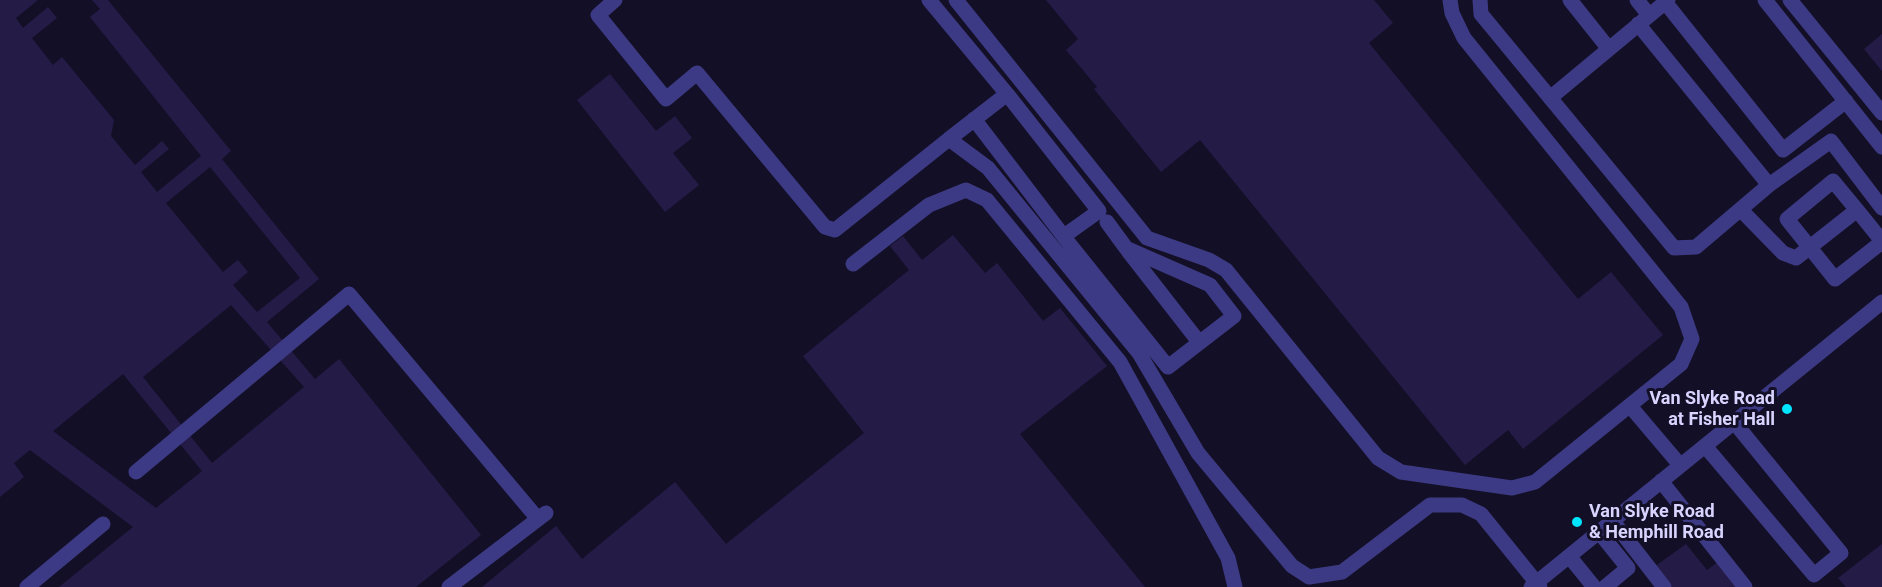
<!DOCTYPE html>
<style>
body{margin:0}
canvas{display:block;background:#130f26}
</style>
<canvas width="1882" height="587"></canvas>
<script>
const ctx = document.querySelector('canvas').getContext('2d');
ctx.lineJoin = 'round';
function fillPath(path, color) { ctx.fillStyle = color; ctx.fill(path, 'evenodd'); }
const shape = rows => new Path2D(rows.map(r => 'M' + r).join(''));
function trace(path, color, width, dash) { ctx.strokeStyle = color; ctx.lineWidth = width; ctx.lineCap = dash ? 'butt' : 'round'; ctx.setLineDash(dash || []); ctx.stroke(path); }
function label(font, color, halo, rows, align = 'center') {
  ctx.font = font + ' Roboto,sans-serif'; ctx.lineWidth = 6; ctx.setLineDash([]); ctx.textBaseline = 'middle'; ctx.strokeStyle = halo; ctx.fillStyle = color; for (const [text, x, y, turn = 0] of rows) {
    ctx.save(); ctx.translate(x, y); ctx.rotate((+turn || 0) * Math.PI / 180); ctx.textAlign = isNaN(turn) ? turn : align; if (halo) ctx.strokeText(text, 0, 0); ctx.fillText(text, 0, 0); ctx.restore();
  }
}
fillPath(shape([
 [0,0,38,0,16,18,23,28,48,7,57,18,32,38,53,65,62,57,114,120,111,136,135,165,162,141,169,149,141,172,157,192,201,156,90,17,100,9,92,0,108,0,231,151,222,159,319,279,267,322,315,379,339,359,481,535,416,587,59,587,133,527,30,450,14,463,24,477,0,497],
 [210,167,300,278,257,312,233,285,248,272,238,260,223,272,166,203],
 [231,305,304,387,212,463,143,377],
 [123,374,202,471,156,508,53,431],
 [1046,0,1374,0,1393,23,1369,43,1578,299,1611,272,1663,335,1523,449,1508,430,1465,465,1200,140,1161,172,1094,89,1097,87,1066,50,1078,39],
 [1882,34,1882,71,1864,49],
 [610,74,656,131,675,116,692,138,673,153,699,185,665,212,577,100],
 [953,235,985,273,997,263,1043,321,1060,308,1107,366,1020,434,1145,587,482,587,556,526,582,559,675,482,726,544,864,433,803,356,909,270,890,246,903,236,922,260],
 [1686,544,1707,570,1718,562,1738,587,1671,587,1654,567],
 [1882,544,1882,587,1846,587,1838,578]
]), '#241b47');
trace(shape([
 [615,0,598,15,666,99,697,73,825,227,835,230,949,139,988,168,1139,353,1198,453,1292,566,1309,577,1342,572,1430,505,1462,505,1481,514,1540,587],
 [929,0,1007,94,949,139],
 [956,0,1147,238,1209,260,1226,270,1378,458,1401,472,1512,488,1535,482,1681,364,1692,339,1681,307,1464,38,1452,13,1450,0],
 [1480,0,1481,14,1674,248,1696,247,1769,185],
 [1570,0,1609,49],
 [1637,0,1649,15],
 [1765,0,1882,147],
 [1790,0,1882,113],
 [1665,2,1783,150,1846,101],
 [1638,24,1769,185,1831,141,1882,208],
 [1007,94,1099,211,1064,236],
 [1550,98,1668,0],
 [974,119,1071,246,1168,367,1234,316,1210,285,1126,248,1107,222],
 [1741,210,1783,253,1796,258,1857,210,1882,241],
 [1857,210,1833,181,1787,219,1835,279,1882,242],
 [1128,251,1199,342],
 [853,264,929,205,966,190,987,200,1120,362,1228,558,1235,587],
 [1630,406,1680,465],
 [1705,446,1814,575,1841,553,1734,422],
 [136,472,349,294,538,519],
 [1661,481,1745,587],
 [1612,520,1664,587],
 [1599,532,1628,568,1605,587],
 [1569,556,1594,587],
 [27,587,103,524],
 [449,587,546,513],
 [1531,587,1882,302]
]), '#3d3a85', 15);
for (const [x, y, r, color] of [
 [1787,409,6,"#00e5ff"],
 [1577,522,6,"#00e5ff"]
]) { const dot = new Path2D(); dot.arc(x, y, r, 0, 2 * Math.PI); ctx.fillStyle = color; ctx.fill(dot); trace(dot, '#130f26', 2); }
label('bold 18px', '#d9d4ff', '#130f26', [
 ["Van Slyke Road",1775,399],
 ["at Fisher Hall",1775,420],
 ["Van Slyke Road",1589,512,"left"],
 ["& Hemphill Road",1589,533,"left"]
], 'right');
</script>
